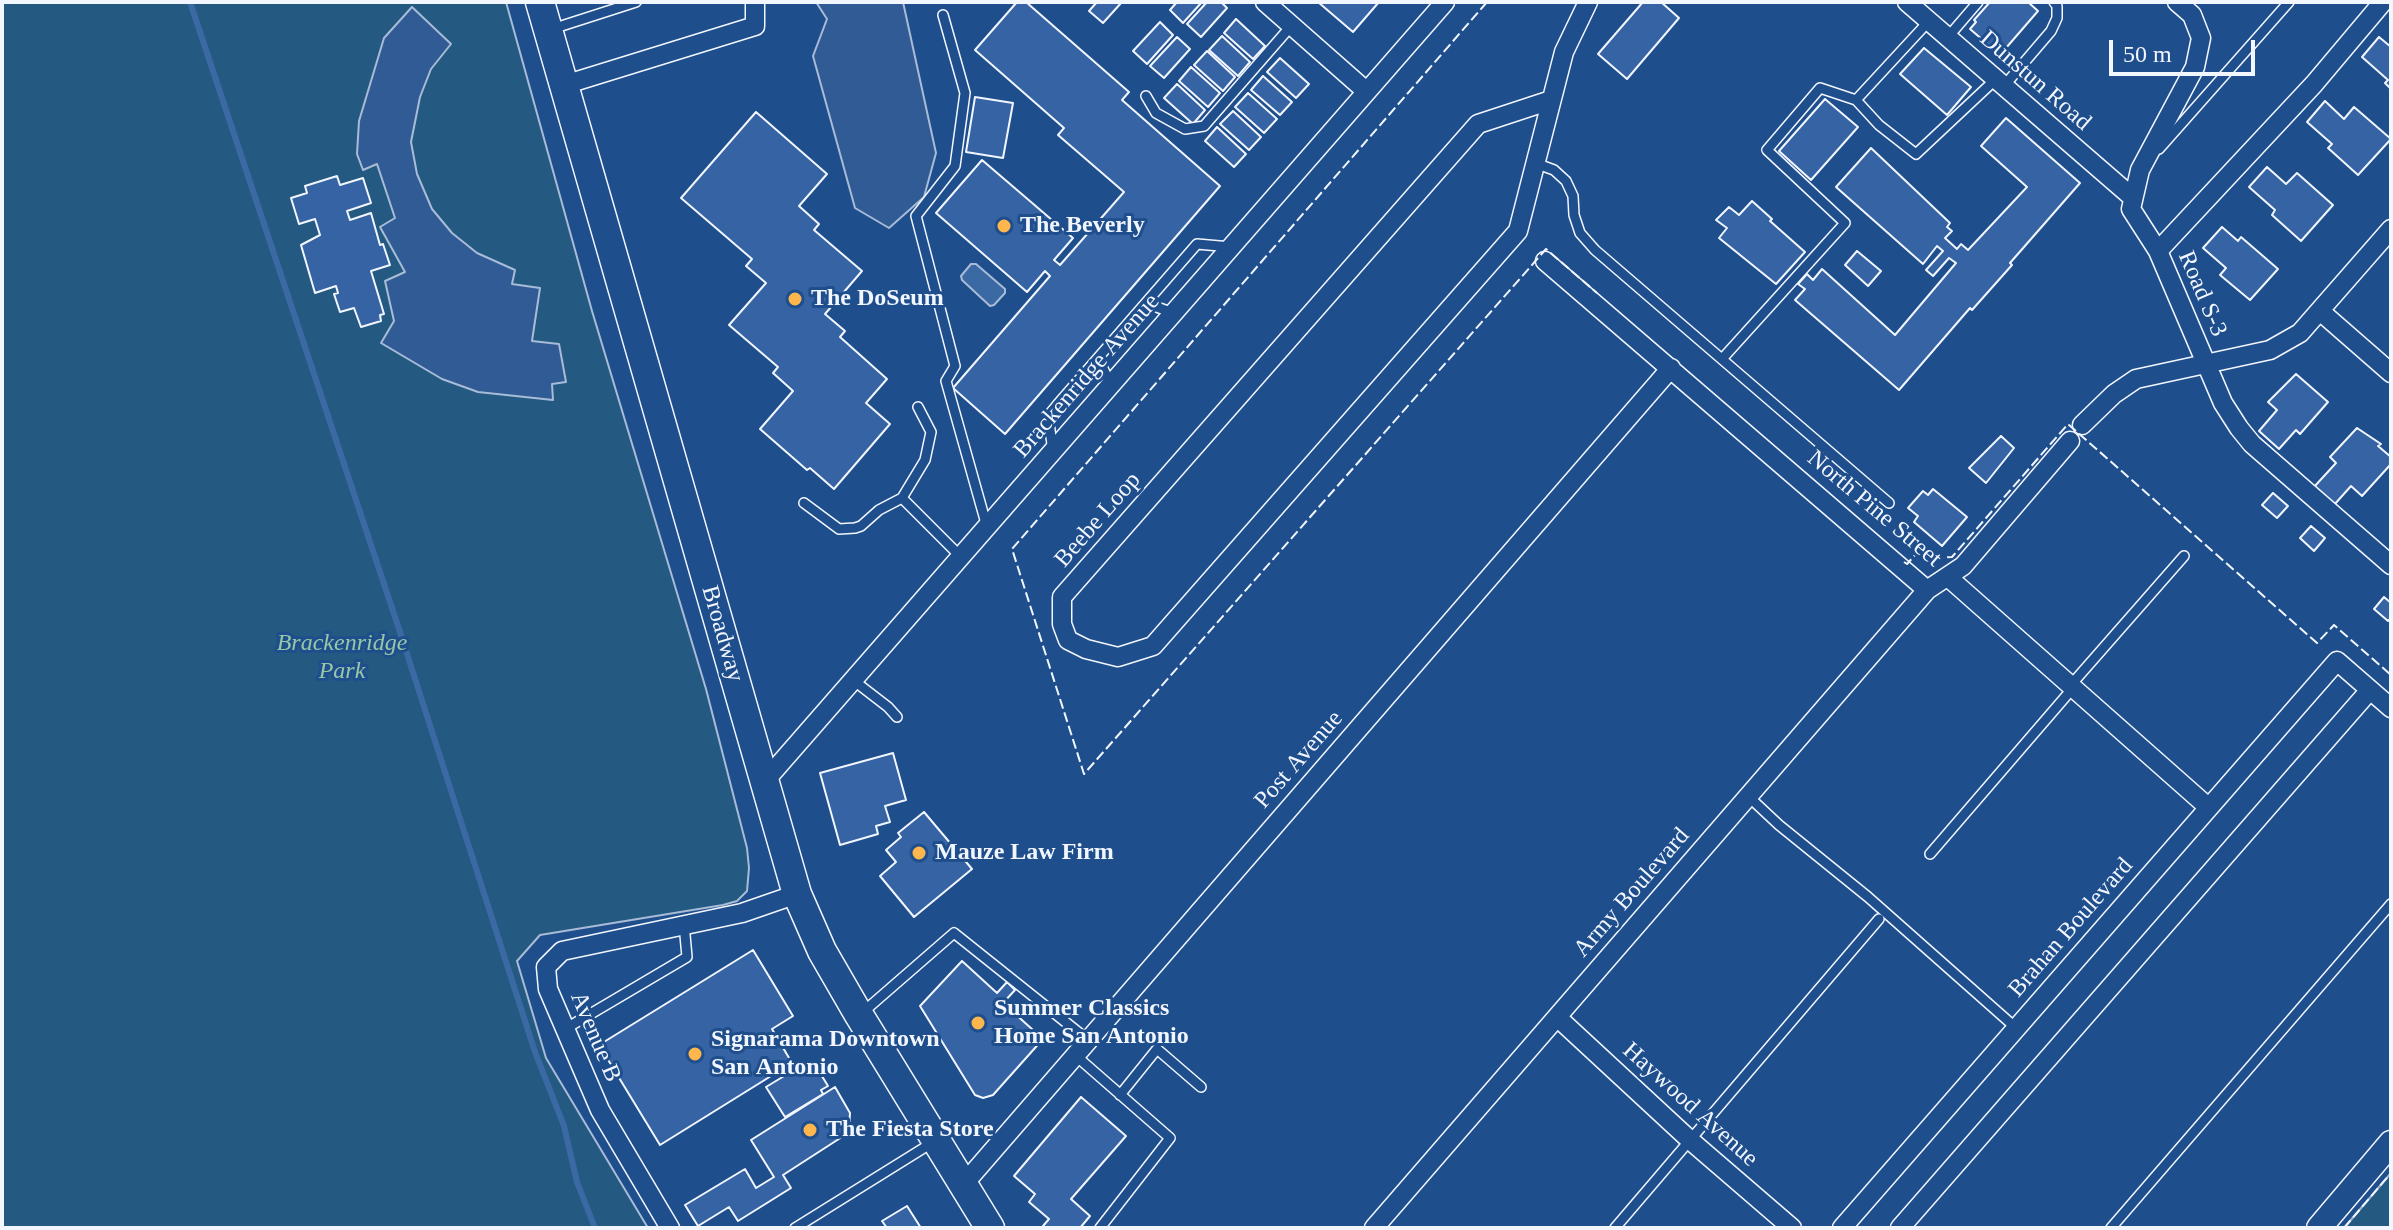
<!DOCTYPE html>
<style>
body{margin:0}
#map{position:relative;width:2393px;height:1230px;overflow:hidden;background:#1f4e8c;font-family:"Times New Roman",serif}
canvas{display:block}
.frame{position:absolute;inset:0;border:4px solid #f2f6ff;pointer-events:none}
.scale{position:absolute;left:2109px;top:40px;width:146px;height:36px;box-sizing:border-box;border:4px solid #f2f6ff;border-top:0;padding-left:10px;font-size:24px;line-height:28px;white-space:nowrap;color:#f2f6ff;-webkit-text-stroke:6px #1f4e8c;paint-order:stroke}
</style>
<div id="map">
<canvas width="2393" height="1230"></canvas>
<div class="frame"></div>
<div class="scale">50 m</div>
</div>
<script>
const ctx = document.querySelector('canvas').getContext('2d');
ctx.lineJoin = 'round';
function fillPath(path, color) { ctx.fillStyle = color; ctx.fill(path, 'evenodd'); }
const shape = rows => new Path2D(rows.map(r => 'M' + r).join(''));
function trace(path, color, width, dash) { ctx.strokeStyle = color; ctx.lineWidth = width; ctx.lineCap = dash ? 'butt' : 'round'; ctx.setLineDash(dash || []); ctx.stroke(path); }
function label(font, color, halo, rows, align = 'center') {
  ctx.font = font + ' "Times New Roman",serif'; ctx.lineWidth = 6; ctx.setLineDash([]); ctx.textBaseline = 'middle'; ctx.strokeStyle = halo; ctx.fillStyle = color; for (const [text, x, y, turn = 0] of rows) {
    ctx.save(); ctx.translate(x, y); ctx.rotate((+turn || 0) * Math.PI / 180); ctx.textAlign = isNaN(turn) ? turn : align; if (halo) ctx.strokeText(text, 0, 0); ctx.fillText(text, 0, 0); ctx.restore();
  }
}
const green = shape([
 [2,2,506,2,592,311,706,689,747,848,749,868,747,891,737,901,723,905,540,935,517,961,546,1058,648,1228,2,1228,2,2],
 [2391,1173,2391,1228,2344,1228,2391,1173]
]);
fillPath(green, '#245a82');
trace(green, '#a8bbd7', 2);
const parking = shape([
 [816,2,903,2,936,153,924,197,889,228,855,208,813,56,827,19,816,2],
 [412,7,451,44,431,69,420,97,411,142,417,174,432,209,452,233,477,253,515,270,512,284,540,288,532,341,559,344,566,382,552,384,553,400,478,392,442,379,381,343,394,321,385,281,405,272,380,227,395,218,377,164,363,170,357,154,359,121,384,38,412,7]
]);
fillPath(parking, '#305b95');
trace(parking, '#a8bbd7', 2);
const water = shape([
 [971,264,976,264,1005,289,1005,293,994,305,990,306,962,280,961,276,971,264]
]);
fillPath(water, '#3b69a3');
trace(water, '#a8bbd7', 2);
trace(shape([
 [190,2,400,632,535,1052,564,1126,577,1182,595,1228]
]), '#3b69a3', 6);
const building = shape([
 [1017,2,1026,2,1129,92,1122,100,1220,186,1005,434,953,388,1050,276,1045,271,1027,292,936,213,982,160,1073,238,1054,260,1060,265,1124,192,1058,135,1064,128,975,50,1017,2],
 [1097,2,1122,2,1103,23,1089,11,1097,2],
 [1177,2,1202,2,1183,23,1170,10,1177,2],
 [1207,2,1221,2,1227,8,1201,37,1187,24,1207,2],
 [1318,2,1379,2,1353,32,1318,2],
 [1643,2,1661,2,1679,18,1627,79,1598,54,1643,2],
 [1990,2,2028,2,2038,11,2006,48,2004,46,1998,53,1970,29,1976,22,1974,20,1990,2],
 [1236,19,1265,46,1253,59,1224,33,1236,19],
 [1160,22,1173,35,1147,64,1133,51,1160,22],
 [1222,36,1250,62,1238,76,1209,50,1222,36],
 [1177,37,1190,49,1164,78,1150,66,1177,37],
 [2379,37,2391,47,2391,89,2385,83,2388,80,2362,57,2379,37],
 [1924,48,1971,87,1947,115,1900,74,1924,48],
 [1207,51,1235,77,1223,91,1194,65,1207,51],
 [1280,58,1309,84,1296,98,1267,72,1280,58],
 [1191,67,1220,93,1208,107,1179,81,1191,67],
 [1263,76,1292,102,1280,115,1251,90,1263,76],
 [1177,84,1205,110,1193,124,1164,98,1177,84],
 [1248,93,1277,119,1264,133,1235,107,1248,93],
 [975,97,1013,103,1003,158,966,152,975,97],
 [1825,99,1858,127,1811,180,1779,151,1825,99],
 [2325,101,2344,119,2354,107,2391,139,2358,175,2328,148,2332,144,2307,122,2325,101],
 [1233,111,1261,137,1249,150,1220,124,1233,111],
 [756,112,827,174,799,206,819,224,814,230,862,271,825,314,845,331,840,337,887,379,866,403,890,424,834,489,810,468,807,470,760,429,793,391,773,373,778,367,729,325,766,283,746,266,752,259,681,198,756,112],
 [2006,118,2080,183,2010,263,2012,265,1972,310,1970,308,1899,390,1795,300,1805,289,1798,284,1807,274,1813,280,1822,269,1895,335,1956,263,1949,258,1933,276,1926,270,1943,251,1937,246,1923,264,1836,187,1871,148,1950,223,1947,227,1952,231,1945,238,1957,249,1961,244,1968,250,2027,187,1981,146,2006,118],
 [1217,127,1246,154,1234,167,1205,141,1217,127],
 [2267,167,2286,184,2297,173,2333,205,2301,241,2272,215,2275,210,2249,187,2267,167],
 [337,176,340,185,363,178,371,203,347,211,350,220,371,213,380,245,383,244,390,265,371,271,384,314,380,315,381,321,361,327,354,308,340,312,334,294,338,293,336,286,315,293,301,245,320,235,315,219,299,224,291,198,307,193,305,186,337,176],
 [1752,201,1772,219,1770,221,1805,252,1776,284,1719,238,1727,228,1716,220,1729,207,1739,215,1752,201],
 [2222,227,2238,241,2241,237,2278,269,2250,300,2220,275,2226,268,2203,248,2222,227],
 [1857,251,1881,271,1868,286,1845,265,1857,251],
 [2296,374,2328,402,2300,434,2296,430,2279,449,2259,431,2277,410,2268,402,2296,374],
 [2357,428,2381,444,2378,446,2391,457,2391,464,2362,496,2351,486,2334,505,2314,487,2336,463,2330,457,2357,428],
 [2001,436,2014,448,1986,483,1969,468,2001,436],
 [1933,489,1967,517,1942,546,1914,522,1918,516,1908,508,1923,491,1928,495,1933,489],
 [2273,493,2288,506,2277,518,2262,505,2273,493],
 [2311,526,2325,538,2314,551,2300,538,2311,526],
 [2384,597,2391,603,2391,618,2388,621,2374,609,2384,597],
 [893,753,906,800,885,806,890,822,876,826,878,834,840,845,820,773,893,753],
 [924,812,972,869,914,917,880,876,896,862,886,850,901,837,898,833,924,812],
 [753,950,793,1016,772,1029,792,1063,660,1145,599,1045,753,950],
 [962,961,997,993,1007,982,1015,990,1003,1003,1043,1039,993,1095,983,1098,975,1095,920,1006,962,961],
 [814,1063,828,1086,821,1090,823,1094,785,1117,766,1087,804,1064,807,1068,814,1063],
 [835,1087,850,1113,849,1129,845,1135,783,1175,791,1188,738,1221,729,1207,698,1226,685,1205,745,1169,756,1188,774,1177,751,1140,835,1087],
 [1081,1097,1126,1136,1071,1199,1090,1216,1080,1228,1046,1228,1043,1226,1049,1219,1029,1202,1035,1194,1014,1176,1081,1097],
 [907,1206,921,1228,887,1228,882,1221,907,1206]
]);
fillPath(building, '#3563a3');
trace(building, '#f2f6ff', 2);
const lane = shape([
 [943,15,965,93,955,166,916,216,955,366,946,381,987,527],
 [1929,21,1856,100,1879,125,1916,154,1996,79],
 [552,29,636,2],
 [1948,37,1978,2],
 [2004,86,2051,31,2057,18,2057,6,2054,2],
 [1146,96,1156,113,1185,129,1204,126,1292,25],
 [2159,149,2289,2],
 [1535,163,1554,170,1566,181,1573,196,1574,215,1580,233,1595,250,1889,503],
 [1146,303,1173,313],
 [1098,358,1111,385],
 [1722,359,1845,223,1767,150,1820,88,1856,100],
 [918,407,931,432,925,460,902,498,961,557],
 [1053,451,1048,416,1057,405,1197,244,1231,247],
 [804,503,839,529,855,528,861,526,879,510,902,498],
 [853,680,888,707,897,717],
 [2070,686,2184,556],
 [1748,796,1779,825,1868,897,2016,1028],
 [1930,854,2073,688],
 [862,1013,954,933,1088,1040],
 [565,1029,687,957,684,924],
 [1075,1055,1170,1138,1100,1228],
 [1120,1095,1157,1049,1201,1087],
 [795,1228,935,1141],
 [1615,1228,1879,919],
 [2111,1228,2391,904]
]);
const street = shape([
 [1265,2,1366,91],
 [1907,2,2132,197],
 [2383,2,2314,84,2158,251,2223,403,2239,428,2252,444,2391,565],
 [564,85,755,26,755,2],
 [1551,100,1478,124,1062,597,1062,624,1068,640,1086,649,1118,657,1153,646,1518,231,1564,52,1588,2],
 [2158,251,2131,209,2140,170,2195,67,2201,38,2192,15,2177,2],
 [1545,261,1927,590],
 [2320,311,2391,373],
 [2082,425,2114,394,2136,379,2270,350,2300,333,2391,229],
 [1949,578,2208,807],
 [764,782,1445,2],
 [1557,1017,1691,1141,1792,1228],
 [963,1185,1671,368],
 [670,1228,600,1110,548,989,546,967,562,951,742,913,797,894],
 [1374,1228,1927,590,1963,566,2070,441],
 [1842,1228,2337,661,2391,708],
 [1900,1228,2370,690]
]);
const secondary = shape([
 [2319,1228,2391,1143]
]);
const primary = shape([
 [540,2,797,894,822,951,859,1015,990,1228]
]);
trace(lane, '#f2f6ff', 12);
trace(street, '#f2f6ff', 21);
trace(secondary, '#f2f6ff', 27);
trace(primary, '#f2f6ff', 31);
trace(lane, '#1f4e8c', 9);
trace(street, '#1f4e8c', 18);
trace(secondary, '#1f4e8c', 24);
trace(primary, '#1f4e8c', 28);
trace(shape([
 [1487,2,1012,549,1084,774,1546,249,1597,293],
 [1904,562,1907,564,1923,546,1938,558,1952,557,2068,424,2317,643,2334,625,2391,675],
 [2344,1228,2391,1173]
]), '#f2f6ff', 2, [10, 4]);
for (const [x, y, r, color] of [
 [1004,226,8,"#ffb74d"],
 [795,299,8,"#ffb74d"],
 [919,853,8,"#ffb74d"],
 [978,1023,8,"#ffb74d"],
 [695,1054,8,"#ffb74d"],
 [810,1130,8,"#ffb74d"]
]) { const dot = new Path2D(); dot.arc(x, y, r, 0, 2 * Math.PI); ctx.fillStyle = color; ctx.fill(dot); trace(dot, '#1f4e8c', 3); }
label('24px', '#f2f6ff', '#1f4e8c', [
 ["Dunstun Road",2035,81,41],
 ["Road S-3",2202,294,67],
 ["Brackenridge Avenue",1087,376,-49],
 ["North Pine Street",1874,509,40],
 ["Beebe Loop",1098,520,-49],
 ["Broadway",722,634,74],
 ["Post Avenue",1299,760,-49],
 ["Army Boulevard",1632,893,-49],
 ["Brahan Boulevard",2071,928,-49],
 ["Avenue B",595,1037,67],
 ["Haywood Avenue",1690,1105,42]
]);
label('bold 24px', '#f2f6ff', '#1f4e8c', [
 ["The Beverly",1020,226],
 ["The DoSeum",811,299],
 ["Mauze Law Firm",935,853],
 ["Summer Classics",994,1009],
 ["Home San Antonio",994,1037],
 ["Signarama Downtown",711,1040],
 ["San Antonio",711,1068],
 ["The Fiesta Store",826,1130]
], 'left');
label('italic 24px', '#97c8a6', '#1f4e8c', [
 ["Brackenridge",342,644],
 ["Park",342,672]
]);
</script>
